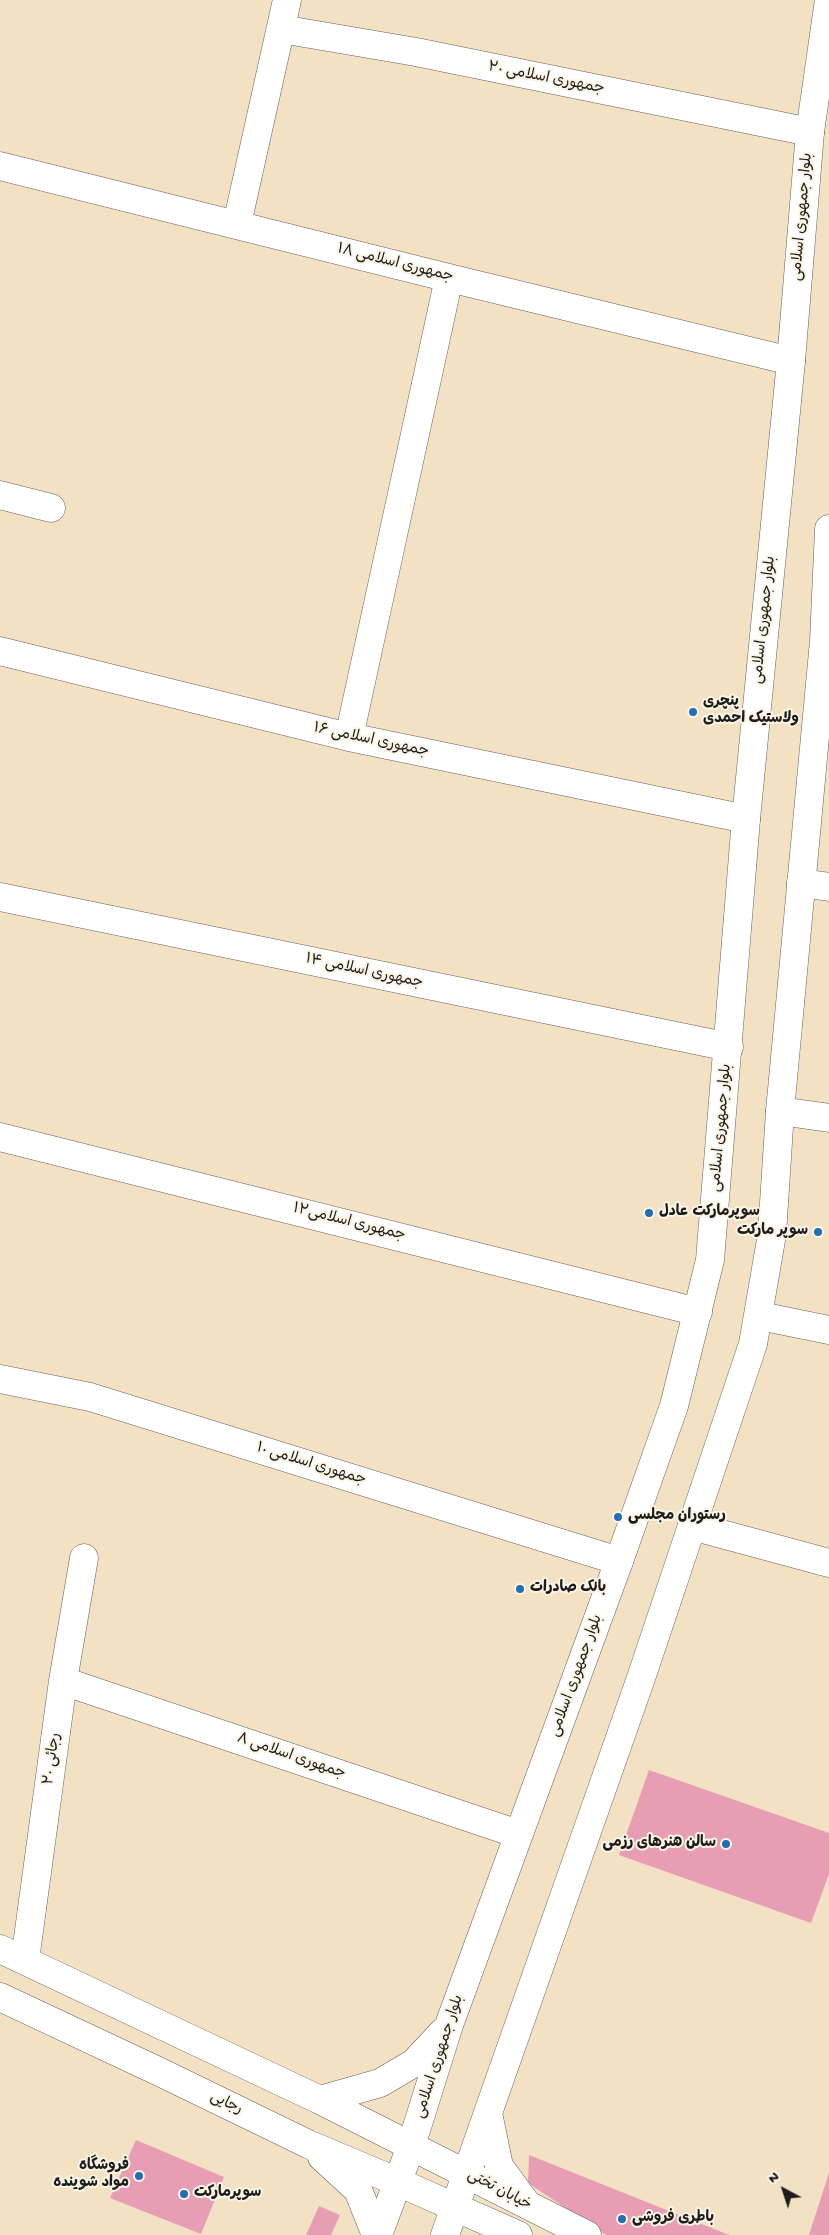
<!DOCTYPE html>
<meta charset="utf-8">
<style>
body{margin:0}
#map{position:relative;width:829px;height:2235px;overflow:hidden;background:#f3e1c3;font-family:"Gochi Hand",sans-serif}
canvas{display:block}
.north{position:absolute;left:759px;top:2165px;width:50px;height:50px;-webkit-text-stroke:4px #fcf5e5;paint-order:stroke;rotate:320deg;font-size:14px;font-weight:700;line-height:20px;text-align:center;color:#1c1c1c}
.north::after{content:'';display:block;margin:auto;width:18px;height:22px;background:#1c1c1c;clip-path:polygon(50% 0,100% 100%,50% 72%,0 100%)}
</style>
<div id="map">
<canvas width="829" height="2235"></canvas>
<div class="north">N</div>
</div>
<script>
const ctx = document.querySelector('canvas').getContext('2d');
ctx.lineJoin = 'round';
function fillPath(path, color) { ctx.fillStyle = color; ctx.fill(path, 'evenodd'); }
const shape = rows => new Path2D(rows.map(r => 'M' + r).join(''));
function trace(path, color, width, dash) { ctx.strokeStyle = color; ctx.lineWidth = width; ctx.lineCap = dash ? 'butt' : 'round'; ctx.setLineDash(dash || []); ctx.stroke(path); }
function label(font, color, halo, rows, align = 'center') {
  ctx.font = font + ' "Gochi Hand","Playpen Sans Arabic",sans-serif'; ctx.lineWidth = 4; ctx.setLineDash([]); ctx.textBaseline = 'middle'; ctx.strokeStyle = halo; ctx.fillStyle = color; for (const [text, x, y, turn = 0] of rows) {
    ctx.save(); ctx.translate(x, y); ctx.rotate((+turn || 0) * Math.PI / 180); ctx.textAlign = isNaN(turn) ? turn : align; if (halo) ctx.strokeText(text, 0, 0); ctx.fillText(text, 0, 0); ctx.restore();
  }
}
fillPath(shape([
 [649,1770,829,1833,829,1874,811,1923,619,1855],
 [136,2140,224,2177,201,2234,110,2198],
 [529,2155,729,2235,606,2235,528,2183],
 [829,2173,829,2235,809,2235],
 [319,2206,340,2215,331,2235,306,2235]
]), '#e79db4');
const minor = shape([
 [281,29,416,52,810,132],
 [0,166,449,278,791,361],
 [237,224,287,0],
 [0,495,51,508],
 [0,651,349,737,746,819],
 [349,737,449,278],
 [801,883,829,887],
 [0,897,729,1047],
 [780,1111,829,1118],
 [0,1137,698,1312],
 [760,1316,829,1330],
 [0,1379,90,1397,619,1561],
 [692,1526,829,1563],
 [63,1681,518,1834],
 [25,1960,63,1681,84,1558]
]);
const major = shape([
 [0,1949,320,2100,587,2235],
 [0,1997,162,2073,308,2144,398,2182,518,2235],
 [320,2100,380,2083,414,2063,443,2032],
 [488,2113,499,2166,526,2203],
 [322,2157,358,2190,376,2235],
 [378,2235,411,2146,449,2025,619,1561,674,1406,710,1260,746,819,791,361,810,132,829,0],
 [445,2235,641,1678,753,1344,772,1234,780,1111,824,641,829,529]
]);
trace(minor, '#676156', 29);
trace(major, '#676156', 29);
trace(minor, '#fff', 28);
trace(major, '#fff', 28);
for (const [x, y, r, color] of [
 [693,712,5,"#1f6fb2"],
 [649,1213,5,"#1f6fb2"],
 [818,1232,5,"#1f6fb2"],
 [618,1517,5,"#1f6fb2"],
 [520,1589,5,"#1f6fb2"],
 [726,1844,5,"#1f6fb2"],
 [139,2176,5,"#1f6fb2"],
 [184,2194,5,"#1f6fb2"],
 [622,2219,5,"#1f6fb2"]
]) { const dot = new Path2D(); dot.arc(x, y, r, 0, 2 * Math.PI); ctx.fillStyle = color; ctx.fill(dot); trace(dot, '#fcf5e5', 2); }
label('15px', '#1c1c1c', '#fcf5e5', [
 ["جمهوری اسلامی ۲۰",546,79,11],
 ["بلوار جمهوری اسلامی",803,217,-85],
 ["جمهوری اسلامی ۱۸",395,264,14],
 ["بلوار جمهوری اسلامی",765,620,-84],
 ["جمهوری اسلامی ۱۶",371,741,12],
 ["جمهوری اسلامی ۱۴",364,972,12],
 ["بلوار جمهوری اسلامی",722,1128,-85],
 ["جمهوری اسلامی۱۲",349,1223,14],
 ["جمهوری اسلامی ۱۰",311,1465,17],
 ["بلوار جمهوری اسلامی",577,1676,-70],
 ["جمهوری اسلامی ۸",291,1757,19],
 ["رجائی ۲۰",53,1759,-82],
 ["بلوار جمهوری اسلامی",440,2057,-72],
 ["رجایی",226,2104,26],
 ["خیابان تختی",499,2191,28]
]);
label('bold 15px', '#1c1c1c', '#fcf5e5', [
 ["پنچری",703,703],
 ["ولاستیک احمدی",703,720],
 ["سوپرمارکت عادل",659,1213],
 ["سوپر مارکت",808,1232,"right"],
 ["رستوران مجلسی",628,1517],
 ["بانک صادرات",530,1589],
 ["سالن هنرهای رزمی",716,1844,"right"],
 ["فروشگاه",129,2167,"right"],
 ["مواد شوینده",129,2184,"right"],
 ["سوپرمارکت",194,2194],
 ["باطری فروشی",632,2219]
], 'left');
</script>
